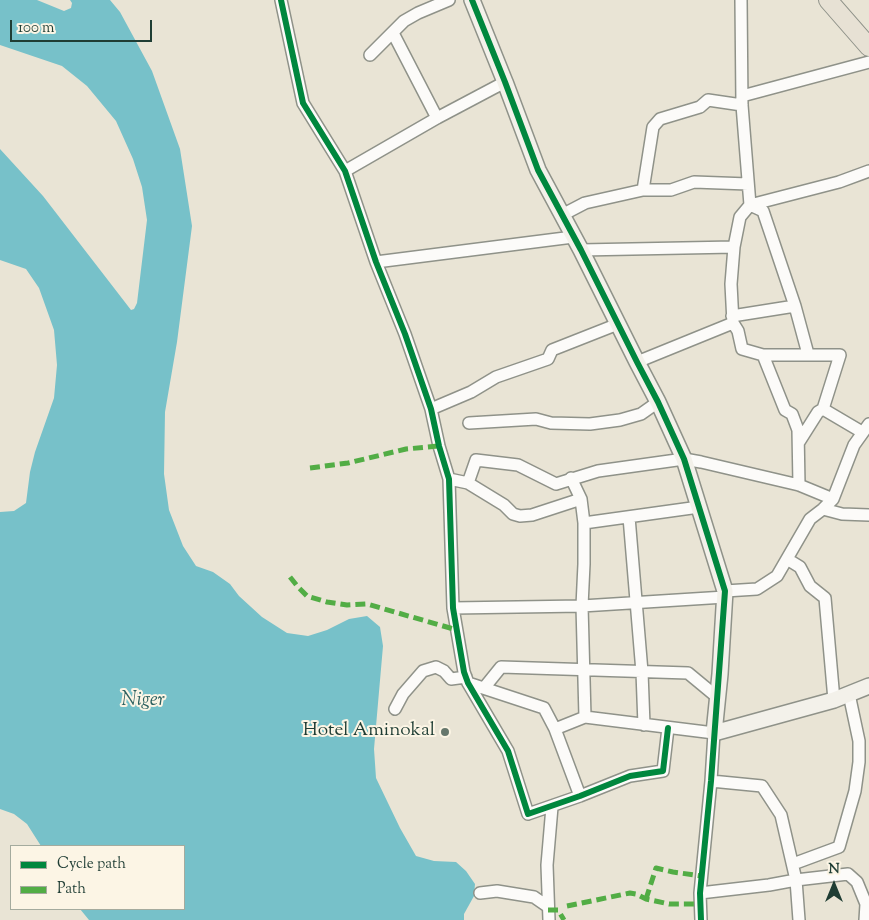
<!DOCTYPE html>
<style>
body{margin:0}
#map{position:relative;width:869px;height:920px;overflow:hidden;background:#e9e4d5;font-family:"Sorts Mill Goudy",serif}
canvas{display:block}
.legend{position:absolute;left:10px;top:845px;width:175px;height:65px;box-sizing:border-box;background:#fcf5e5;border:1px solid #a4ab9e;margin:0;padding:6px 9px;list-style:none;font-size:15px;color:#1f3d34}
.legend li{display:flex;align-items:center;gap:10px;height:25px}
.legend b{width:25px;border:1px solid #a4ab9e}
.north{position:absolute;left:809px;top:860px;width:50px;height:50px;-webkit-text-stroke:4px #fcf5e5;paint-order:stroke;rotate:0deg;font-size:14px;font-weight:700;line-height:20px;text-align:center;color:#1f3d34}
.north::after{content:'';display:block;margin:auto;width:18px;height:22px;background:#1f3d34;clip-path:polygon(50% 0,100% 100%,50% 72%,0 100%)}
.scale{position:absolute;left:10px;top:20px;width:142px;height:22px;box-sizing:border-box;border:2px solid #1f3d34;border-top:0;padding-left:6px;font-size:15px;line-height:18px;white-space:nowrap;color:#1f3d34;-webkit-text-stroke:4px #fcf5e5;paint-order:stroke}
</style>
<div id="map">
<canvas width="869" height="920"></canvas>
<ul class="legend">
<li><b style="height:6px;background:#00873e"></b>Cycle path</li>
<li><b style="height:6px;background:#52ad45"></b>Path</li>
</ul>
<div class="north">N</div>
<div class="scale">100 m</div>
</div>
<script>
const ctx = document.querySelector('canvas').getContext('2d');
ctx.lineJoin = 'round';
function fillPath(path, color) { ctx.fillStyle = color; ctx.fill(path, 'evenodd'); }
const shape = rows => new Path2D(rows.map(r => 'M' + r).join(''));
function trace(path, color, width, dash) { ctx.strokeStyle = color; ctx.lineWidth = width; ctx.lineCap = dash ? 'butt' : 'round'; ctx.setLineDash(dash || []); ctx.stroke(path); }
function label(font, color, halo, rows, align = 'center') {
  ctx.font = font + ' "Sorts Mill Goudy",serif'; ctx.lineWidth = 4; ctx.setLineDash([]); ctx.textBaseline = 'middle'; ctx.strokeStyle = halo; ctx.fillStyle = color; for (const [text, x, y, turn = 0] of rows) {
    ctx.save(); ctx.translate(x, y); ctx.rotate((+turn || 0) * Math.PI / 180); ctx.textAlign = isNaN(turn) ? turn : align; if (halo) ctx.strokeText(text, 0, 0); ctx.fillText(text, 0, 0); ctx.restore();
  }
}
fillPath(shape([
 [0,0,37,0,64,11,71,8,72,3,70,0,110,0,120,12,152,71,180,149,192,226,177,342,165,412,164,474,169,510,183,546,196,566,213,572,230,584,239,596,262,617,287,633,308,636,327,630,349,619,367,616,380,627,383,646,374,749,376,778,400,828,416,856,434,861,456,862,466,871,475,884,474,896,464,914,464,920,89,920,80,909,184,909,184,846,41,846,27,824,14,814,0,809,0,512,14,511,26,503,30,472,35,452,54,398,57,365,54,330,39,288,26,269,0,260,0,149,43,196,131,310,134,309,137,303,147,220,142,187,133,159,116,121,87,86,62,66,0,45]
]), '#77c1c9');
const street = shape([
 [281,0,303,103,345,171,376,262,405,334,431,409,439,446,449,479,453,608,464,672,468,683,508,751,528,814,580,796,630,776,663,771,668,728],
 [393,33,437,118],
 [370,55,404,21,418,13,449,0],
 [742,96,869,62],
 [345,171,437,118,505,82],
 [643,190,653,127,660,119,700,107,708,100,742,105],
 [750,205,839,182,869,171],
 [562,215,585,203,643,190,671,190,694,182,748,184],
 [581,250,734,247],
 [376,262,573,237],
 [795,306,808,354],
 [732,316,795,306,763,211,750,205],
 [733,323,738,331,742,349,763,355,785,410,792,414,798,430,799,485],
 [763,355,840,355,823,409,862,432],
 [637,362,733,323,731,284,734,247,740,217,750,205,742,105,741,0],
 [431,409,471,392,496,377,548,359,552,350,618,324],
 [469,423,536,419,551,423,590,424,620,420,641,414,658,402],
 [799,442,818,412,823,409],
 [571,478,581,499,584,523,584,564,582,606,585,717],
 [449,479,468,483,504,505,513,514,520,516,532,515,581,499],
 [468,483,476,460,518,465,556,484,598,471,684,459,701,462,799,485,833,499],
 [823,509,842,514,869,515],
 [629,517,642,672,644,725],
 [584,523,699,507],
 [787,559,800,567,810,586,825,598,834,700],
 [725,591,757,589,777,576,810,519,823,509,833,499,854,445,869,424],
 [453,608,582,606,725,597],
 [468,683,544,708,555,729,585,717,714,733,711,781,700,893,701,920],
 [484,688,501,667,688,673,717,697],
 [395,709,403,694,423,671,436,667,444,671,451,679,466,677],
 [555,729,580,796],
 [711,781,762,786,781,815,796,880,799,920],
 [793,864,839,847,855,791,859,762,859,741,849,694],
 [480,893,497,891,534,897,547,906],
 [700,893,769,885,796,880,848,874,857,882,866,904,865,920],
 [549,920,547,865,552,807]
]);
const secondary = shape([
 [472,0,505,82,538,170,581,250,637,362,658,402,684,459,725,591,720,674,714,733,834,700,869,686]
]);
const primary = shape([
 [828,0,869,47]
]);
trace(street, '#8f9289', 14);
trace(secondary, '#8f9289', 18);
trace(primary, '#8f9289', 20);
trace(street, '#fcfbf9', 11);
trace(secondary, '#f3f1ea', 15);
trace(primary, '#e7e1d4', 18);
trace(shape([
 [310,468,348,463,406,449,439,446],
 [290,577,298,587,307,596,327,602,347,605,367,604,457,630],
 [646,899,656,868,673,872,702,876],
 [567,906,630,893,636,894,646,899,669,904,701,904],
 [548,910,558,910,564,920]
]), '#52ad45', 5, [10, 5]);
trace(shape([
 [281,0,303,103,345,171,376,262,405,334,431,409,439,446,449,479,453,608,464,672,468,683,508,751,528,814,580,796,630,776,663,771,668,728],
 [472,0,505,82,538,170,581,250,637,362,658,402,684,459,725,591,711,781,700,893,701,920]
]), '#00873e', 6);
for (const [x, y, r, color] of [
 [445,732,5,"#66776c"]
]) { const dot = new Path2D(); dot.arc(x, y, r, 0, 2 * Math.PI); ctx.fillStyle = color; ctx.fill(dot); trace(dot, '#fcf5e5', 2); }
label('19px', '#1f3d34', '#fcf5e5', [
 ["Hotel Aminokal",435,732]
], 'right');
label('italic 20px', '#2b605f', '#fcf5e5', [
 ["Niger",143,702]
]);
</script>
